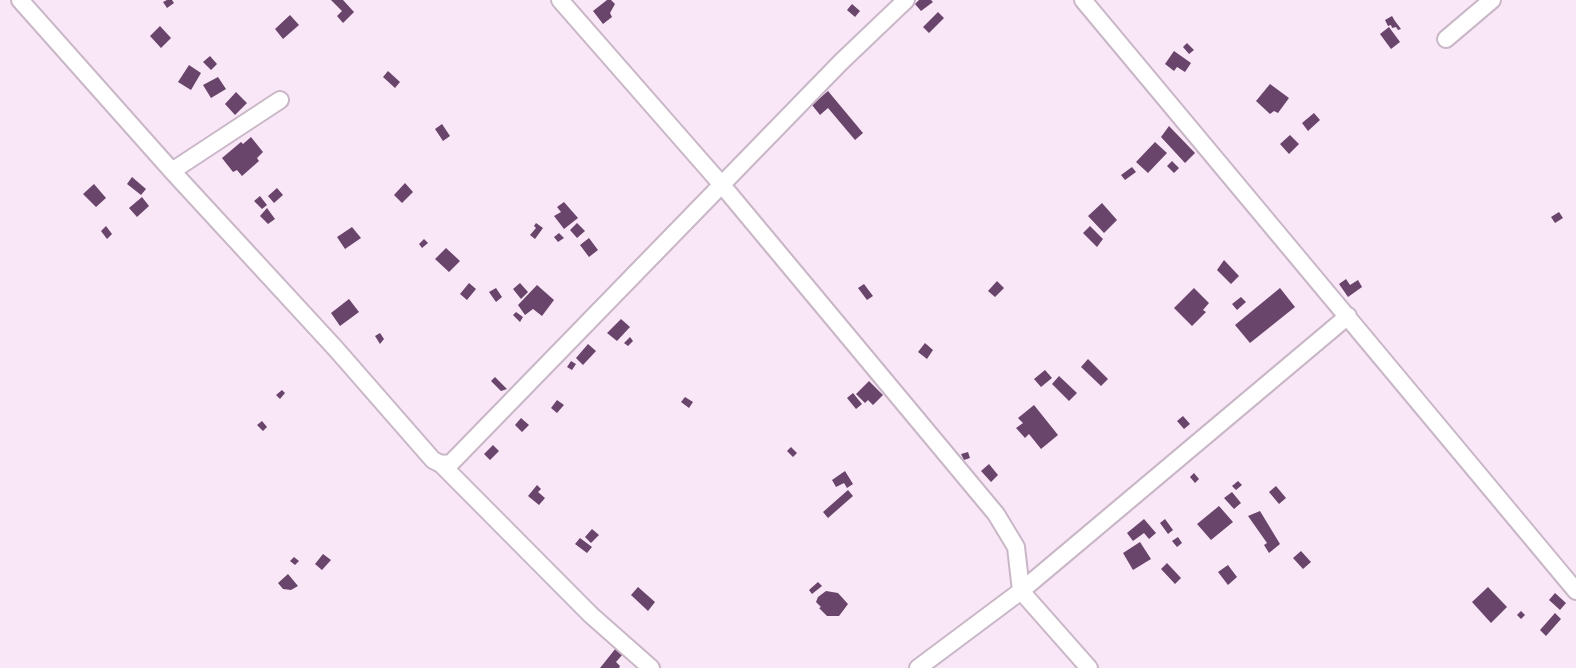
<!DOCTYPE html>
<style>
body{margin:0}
canvas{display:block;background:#f9e6f7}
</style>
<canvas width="1576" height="668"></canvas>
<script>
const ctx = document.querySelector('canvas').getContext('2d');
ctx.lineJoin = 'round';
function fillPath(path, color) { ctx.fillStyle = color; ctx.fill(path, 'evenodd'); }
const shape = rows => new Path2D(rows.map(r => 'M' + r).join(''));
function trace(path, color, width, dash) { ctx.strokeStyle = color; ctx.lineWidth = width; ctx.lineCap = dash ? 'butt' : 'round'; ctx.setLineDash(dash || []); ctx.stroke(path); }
fillPath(shape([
 [167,0,172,0,174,3,167,8,163,2],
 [331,0,343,0,354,12,343,23,337,16,342,11],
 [607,0,611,0,615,4,610,13,612,17,603,24,593,11],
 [919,0,931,0,933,2,921,11,915,4],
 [852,4,860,11,855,17,847,10],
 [938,12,944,18,929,33,923,27],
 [290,15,299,25,283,39,275,29],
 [1392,16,1395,21,1401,29,1398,30,1396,27,1392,28,1391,25,1388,26,1385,20],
 [160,26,171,38,161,48,150,36],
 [1389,27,1400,42,1391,49,1380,34],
 [1187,43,1194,50,1189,54,1183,47],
 [1174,51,1191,63,1185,72,1177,67,1174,71,1165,64],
 [210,56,217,64,211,70,203,62],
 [189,65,201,73,191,90,178,82],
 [388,71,400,82,395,88,383,77],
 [218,77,226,89,211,98,203,85],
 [1270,84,1289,98,1278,113,1274,111,1270,114,1256,101],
 [828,91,863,133,855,140,828,108,820,115,812,105],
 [236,92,247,103,235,115,225,104],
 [1314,113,1320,120,1308,131,1302,123],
 [442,124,450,136,443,141,435,129],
 [1169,126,1195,153,1185,163,1161,137],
 [1290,135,1299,144,1289,154,1280,144],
 [251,137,263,152,257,158,259,161,242,176,237,170,233,172,222,158,241,142,243,144],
 [1155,142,1167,153,1148,173,1136,162],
 [1172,161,1179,168,1174,173,1167,166],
 [1132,167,1136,172,1125,180,1121,175],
 [132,177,146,189,141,195,127,184],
 [405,183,413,192,402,203,394,195],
 [94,184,106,198,96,207,83,194],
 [277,188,283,195,274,203,268,196],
 [260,196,267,205,262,209,254,201],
 [142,197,149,206,137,217,129,208],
 [564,202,578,218,564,229,554,216,561,212,557,207],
 [1102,203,1117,220,1104,233,1088,216],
 [267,208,275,219,268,224,260,216],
 [1559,212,1563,218,1555,223,1551,217],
 [536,223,543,228,535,239,530,235,536,228,534,226],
 [577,223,585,231,577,238,570,230],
 [106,226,112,234,107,239,101,231],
 [1090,226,1103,239,1097,247,1083,233],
 [352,227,361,238,345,249,337,237],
 [559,233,564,238,558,242,554,237],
 [589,238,598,250,589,257,580,245],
 [424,239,428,243,422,248,419,244],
 [446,248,460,261,449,272,435,259],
 [1224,260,1239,276,1231,284,1217,270],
 [1346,279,1350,285,1358,280,1362,287,1348,297,1339,284],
 [997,281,1004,288,995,297,988,291],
 [469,283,476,289,467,300,460,294],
 [520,283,528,292,521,299,513,289],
 [864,284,873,296,867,300,858,288],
 [537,285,554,300,542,316,533,309,525,315,518,305],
 [496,288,502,297,496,302,489,292],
 [1194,288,1209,303,1203,310,1206,312,1192,326,1174,308],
 [1280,288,1295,307,1250,343,1235,325],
 [1241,297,1246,302,1237,310,1232,304],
 [349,299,359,312,340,326,331,313],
 [516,312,523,317,520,322,513,315],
 [621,319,630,327,617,341,607,333],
 [380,333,384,339,380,344,375,336],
 [630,337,633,341,628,346,624,343],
 [925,343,933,350,927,359,918,352],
 [588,344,596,351,583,365,576,358],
 [1088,359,1108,379,1101,386,1081,367],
 [571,361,576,364,572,370,567,367],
 [1045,370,1052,378,1041,387,1034,379],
 [1059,376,1077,393,1069,401,1052,384],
 [495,377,507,389,501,391,491,381],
 [869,381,883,395,873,405,868,400,865,403,856,394],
 [282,390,285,393,280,399,276,395],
 [853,393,862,404,856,409,847,398],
 [685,397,693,402,689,408,681,402],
 [557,400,564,405,557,413,551,408],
 [1034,405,1058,435,1041,449,1029,434,1025,438,1016,428,1023,423,1018,418],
 [1183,416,1190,424,1184,429,1177,421],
 [521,418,529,425,522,432,515,425],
 [262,421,267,427,263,431,257,425],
 [493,445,499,451,490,460,484,454],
 [791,447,797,453,793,457,787,451],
 [968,452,970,458,964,460,961,454],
 [989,464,998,475,991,482,981,471],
 [845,471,853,484,847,488,844,483,836,487,832,480],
 [1194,473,1199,479,1195,483,1190,477],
 [1238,481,1242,485,1236,490,1232,486],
 [537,485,541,489,538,492,545,498,539,505,528,496],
 [1276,486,1286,498,1279,504,1269,492],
 [848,490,853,496,828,518,823,512],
 [1232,492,1241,503,1234,509,1224,498],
 [1219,506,1233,522,1211,540,1197,524],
 [1260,511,1280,544,1269,553,1264,545,1267,543,1248,516],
 [1144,519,1156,533,1149,539,1144,533,1133,541,1127,533],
 [1165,519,1173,530,1168,534,1160,523],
 [592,529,599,535,591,543,585,537],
 [1178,537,1182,543,1177,547,1172,541],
 [580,538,592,547,587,553,575,544],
 [1140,542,1151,559,1133,570,1123,553],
 [1301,551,1311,562,1303,569,1293,558],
 [323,554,331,560,322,570,315,564],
 [294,557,299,561,295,565,290,561],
 [1167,563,1181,578,1175,584,1161,569],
 [1228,565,1237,577,1228,585,1218,572],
 [288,574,298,586,291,590,283,589,278,583],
 [818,582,822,586,812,594,809,590],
 [638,587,655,602,648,611,631,595],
 [1488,587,1507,607,1491,623,1472,602],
 [826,591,838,593,848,604,839,616,827,616,819,608,821,607,816,602,818,597],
 [1555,593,1566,603,1560,610,1549,600],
 [1521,611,1525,615,1521,619,1517,615],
 [1555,613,1561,619,1546,636,1540,630],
 [616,648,623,654,616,662,620,666,619,668,600,668]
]), '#6a456b');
const minor = shape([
 [20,0,172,171,336,349,433,460,441,464,451,463,841,62,906,0],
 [560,0,722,185,996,514,1016,547,1021,591,1089,668],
 [1083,0,1576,591],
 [1446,39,1492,0],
 [172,171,280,100],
 [441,464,591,615,651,668],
 [918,668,1021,591,1348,316]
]);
trace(minor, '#c9b7c7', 20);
trace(minor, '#fff', 16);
</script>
